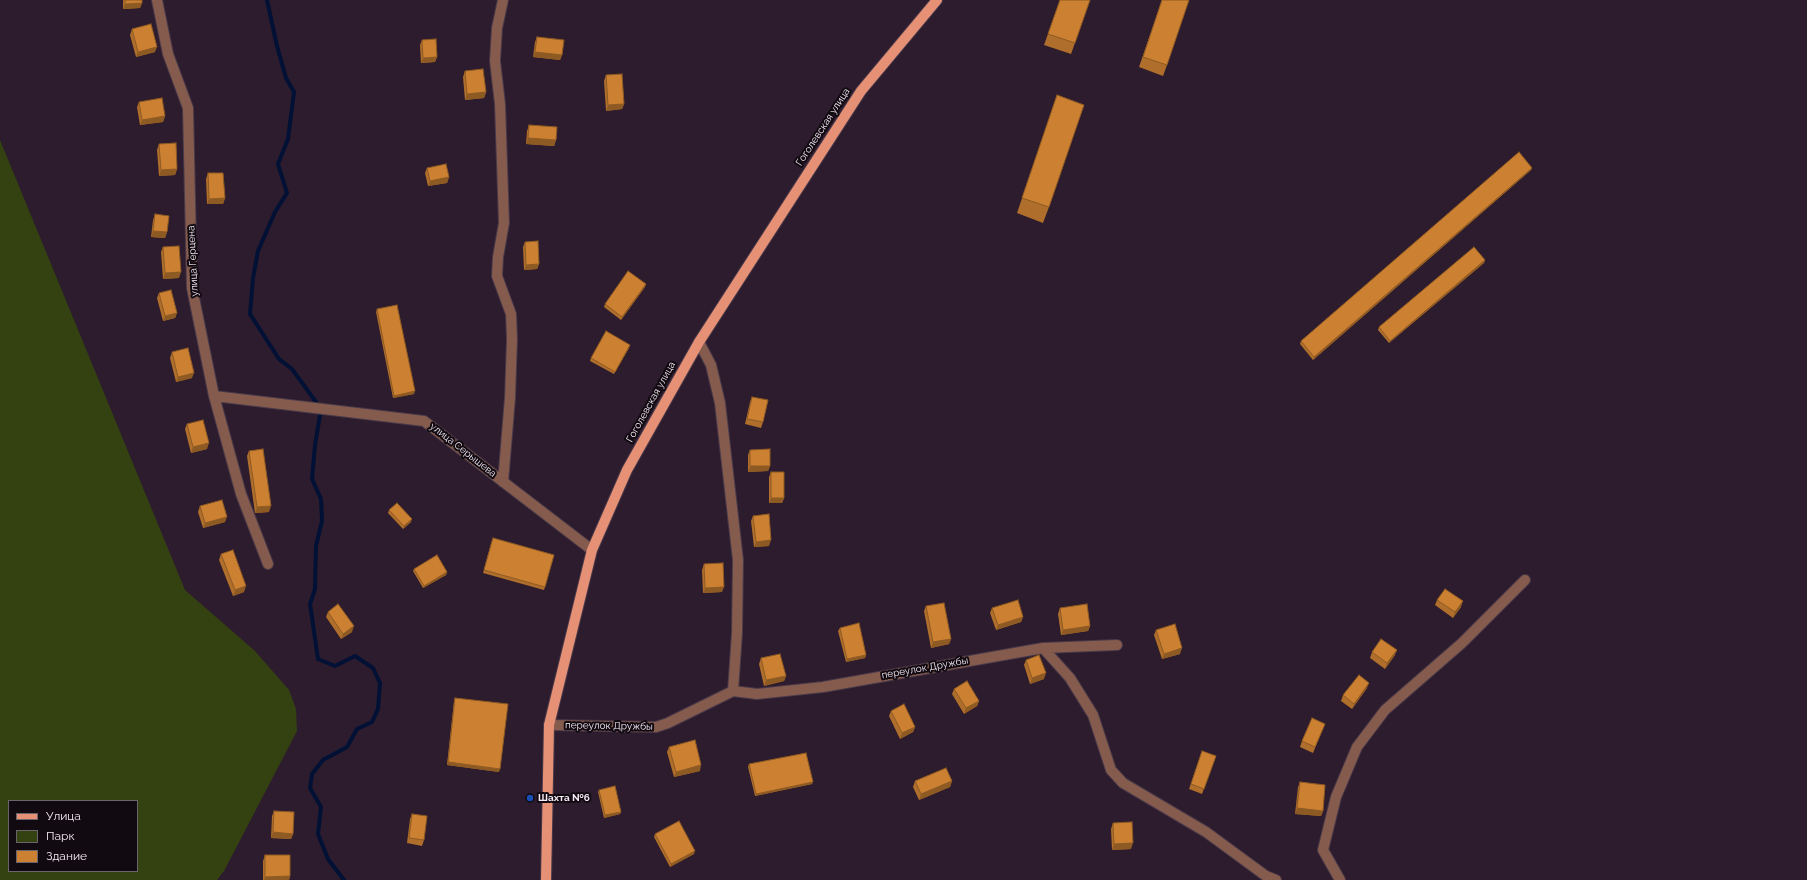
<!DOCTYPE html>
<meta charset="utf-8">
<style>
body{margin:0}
#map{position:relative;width:1807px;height:880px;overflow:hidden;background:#2d1c2d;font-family:Raleway,sans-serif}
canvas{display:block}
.legend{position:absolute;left:8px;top:800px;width:130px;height:72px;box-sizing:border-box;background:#110a11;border:1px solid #6c646c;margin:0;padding:5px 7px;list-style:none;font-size:12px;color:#f5eaf5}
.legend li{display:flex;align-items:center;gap:8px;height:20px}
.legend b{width:20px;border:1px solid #6c646c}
</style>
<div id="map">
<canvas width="1807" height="880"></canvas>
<ul class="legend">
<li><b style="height:5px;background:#e69175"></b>Улица</li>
<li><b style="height:11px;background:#344212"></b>Парк</li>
<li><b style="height:11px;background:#cb8032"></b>Здание</li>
</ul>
</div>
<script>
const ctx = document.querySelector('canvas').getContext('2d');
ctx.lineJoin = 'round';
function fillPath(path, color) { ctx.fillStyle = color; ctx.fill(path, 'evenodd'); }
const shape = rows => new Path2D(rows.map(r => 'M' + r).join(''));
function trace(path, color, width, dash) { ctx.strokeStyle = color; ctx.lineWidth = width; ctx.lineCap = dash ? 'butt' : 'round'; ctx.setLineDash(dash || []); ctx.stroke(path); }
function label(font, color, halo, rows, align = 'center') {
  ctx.font = font + ' Raleway,sans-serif'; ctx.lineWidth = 4; ctx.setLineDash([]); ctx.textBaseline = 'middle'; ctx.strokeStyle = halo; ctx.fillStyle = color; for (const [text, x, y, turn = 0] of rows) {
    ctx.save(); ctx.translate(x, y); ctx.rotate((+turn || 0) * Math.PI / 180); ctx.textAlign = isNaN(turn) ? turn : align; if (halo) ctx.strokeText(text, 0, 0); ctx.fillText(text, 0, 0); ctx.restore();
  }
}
fillPath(shape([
 [0,140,185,590,255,651,289,690,296,709,297,731,224,871,217,880,0,880],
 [9,801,137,801,137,871,9,871]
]), '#344212');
trace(shape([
 [267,0,277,46,286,78,294,92,288,139,278,164,287,193,275,212,258,251,253,278,250,314,279,359,292,369,316,402],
 [320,415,315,445,312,479,321,499,322,521,316,546,315,589,310,604,318,659,335,666,355,656,373,668,380,683,378,709,372,722,357,729,347,747,323,760,312,774,310,788,321,807,318,834,328,859,344,880]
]), '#001135', 4);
const minor = shape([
 [157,0,168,54,188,108,192,288,214,396,241,494,268,564],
 [503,0,497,28,495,61,500,104,504,223,498,257,497,276,511,314,512,339,510,398,503,482],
 [699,342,711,365,720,403,738,560,737,633,733,691],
 [214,396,424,421,592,550],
 [1043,648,1070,678,1093,715,1111,770,1123,783,1206,832,1266,876,1276,880],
 [549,725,656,727,668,723,733,691,757,694,823,687,1043,648,1117,645],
 [1340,880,1323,850,1336,797,1357,747,1385,710,1462,643,1525,580]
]);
const primary = shape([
 [546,880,549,725,592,550,627,470,699,342,861,91,937,0]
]);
trace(minor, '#493949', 12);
trace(primary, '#493949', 12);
trace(minor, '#845b4d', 10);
trace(primary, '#e69175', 10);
fillPath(shape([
 [123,0,142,0,142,3,140,8,123,9],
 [1060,0,1075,43,1071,54,1044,45],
 [1162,0,1167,65,1163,76,1139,67],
 [132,29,155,52,136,57,130,35],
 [537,37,562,55,560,60,533,57,535,42],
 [422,40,437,57,435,62,421,63,420,45],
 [465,71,486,92,484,98,465,100,463,77],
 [606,75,624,104,622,109,606,111,604,81],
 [1057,95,1049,207,1043,223,1017,213],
 [139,102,165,116,163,122,140,125,137,107],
 [529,125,556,140,554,146,526,144,527,131],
 [159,144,177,169,175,175,159,176,157,150],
 [427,168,449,177,447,183,428,186,425,173],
 [1532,168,1531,170,1313,360,1300,344,1301,341],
 [208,173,225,198,223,204,207,204,206,179],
 [155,214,167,232,165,238,151,237,153,220],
 [525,242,539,264,537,269,524,270,523,247],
 [163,247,179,278,163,279,161,252],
 [1485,260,1484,263,1389,343,1378,330,1379,327],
 [645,287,621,320,604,307,605,304],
 [159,293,177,313,175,318,163,321,157,298],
 [377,309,414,394,393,398,376,312],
 [629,348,614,374,590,361,591,358],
 [172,352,192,378,176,382,170,358],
 [752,397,763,422,761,428,745,424,750,402],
 [187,424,207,449,191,453,185,429],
 [750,450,770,466,768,471,748,472,748,455],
 [249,451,269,512,255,513,247,456],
 [771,472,784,498,782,503,769,503,769,477],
 [200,506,225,522,203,528,198,512],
 [389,510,411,522,403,529,388,513],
 [753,516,769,546,754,547,751,521],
 [492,540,545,587,544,590,483,573],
 [221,554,244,592,233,596,219,560],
 [704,564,722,592,703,593,702,570],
 [414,569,447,572,446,575,423,588,413,571],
 [1437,600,1461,607,1453,618,1435,605],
 [926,606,951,639,949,644,931,648,924,611],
 [992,608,1023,617,1021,622,996,630,990,613],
 [1060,608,1090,626,1088,631,1061,635,1058,614],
 [328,612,352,632,341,639,326,617],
 [840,628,866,655,865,658,846,662,838,631],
 [1156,630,1180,654,1162,659,1154,635],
 [1372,652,1395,655,1385,669,1370,658],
 [761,658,786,676,784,681,764,686,759,664],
 [1026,660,1044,679,1030,684,1024,665],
 [1367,688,1352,709,1341,701,1343,695],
 [954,689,979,701,977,706,964,714,952,694],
 [455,698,499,772,447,765,454,701],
 [891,711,915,727,913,732,900,739,889,716],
 [1325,724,1313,753,1300,747,1302,741],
 [669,747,700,771,674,777,667,752],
 [1202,751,1216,756,1202,794,1189,789],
 [749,764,812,784,755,796,748,767],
 [915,781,952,781,950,787,919,800,913,787],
 [1300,782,1323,811,1321,816,1295,814,1298,787],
 [599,790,621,812,620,814,604,818,598,792],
 [274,811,293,834,291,839,271,838,272,816],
 [412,814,424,840,422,846,407,843,410,819],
 [1113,823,1131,849,1112,850,1111,829],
 [655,834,694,854,670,867,654,837],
 [265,855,290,876,289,880,263,880,263,861]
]), '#af6e2b');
fillPath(shape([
 [142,3,140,8,123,9,125,4],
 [157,47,155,52,136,57,138,52],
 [535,52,562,55,560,60,533,57],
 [437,57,435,62,421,63,423,58],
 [486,92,484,98,465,100,467,94],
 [624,104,622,109,606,111,608,105],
 [165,116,163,122,140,125,142,120],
 [528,138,556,140,554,146,526,144],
 [1532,168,1531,170,1313,360,1314,357],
 [177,169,175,175,159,176,161,170],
 [449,177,447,183,428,186,430,181],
 [225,198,223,204,207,204,209,199],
 [153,231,167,232,165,238,151,237],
 [1485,260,1484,263,1389,343,1390,341],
 [539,264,537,269,524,270,526,265],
 [181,272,179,278,163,279,165,273],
 [646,284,645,287,621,320,622,317],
 [177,313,175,318,163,321,165,316],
 [630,345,629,348,614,374,615,372],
 [194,373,192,378,176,382,178,377],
 [415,391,414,394,393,398,394,396],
 [209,443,207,449,191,453,193,447],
 [750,466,770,466,768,471,748,472],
 [771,498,784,498,782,503,769,503],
 [271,506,269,512,255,513,257,507],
 [227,517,225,522,203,528,205,523],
 [412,519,411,522,403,529,404,526],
 [771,540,769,546,754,547,756,542],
 [447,572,446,575,423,588,424,586],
 [246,586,244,592,233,596,235,590],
 [724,587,722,592,703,593,705,588],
 [1463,601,1461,607,1453,618,1455,612],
 [1023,617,1021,622,996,630,998,625],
 [354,626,352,632,341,639,343,634],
 [1090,626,1088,631,1061,635,1063,630],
 [951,639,949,644,931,648,933,642],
 [1182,648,1180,654,1162,659,1164,654],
 [1397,650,1395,655,1385,669,1387,663],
 [866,655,865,658,846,662,847,659],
 [1046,673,1044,679,1030,684,1032,678],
 [786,676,784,681,764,686,766,680],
 [1369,683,1367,688,1352,709,1354,704],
 [979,701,977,706,964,714,966,708],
 [915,727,913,732,900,739,902,733],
 [448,762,500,769,499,772,447,765],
 [701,765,700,771,674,777,676,772],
 [952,781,950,787,919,800,921,794],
 [813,782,812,784,755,796,756,794],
 [1297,808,1323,811,1321,816,1295,814],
 [621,812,620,814,604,818,605,815],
 [273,832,293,834,291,839,271,838],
 [1133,843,1131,849,1112,850,1114,844],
 [695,851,694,854,670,867,671,864],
 [290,876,289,880,264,880,265,877]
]), '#8e5a23');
const building = shape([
 [125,0,142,0,142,3,125,4,125,0],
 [1060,0,1090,0,1075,43,1048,34,1060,0],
 [1162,0,1189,0,1167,65,1143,57,1162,0],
 [151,24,157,47,138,52,132,29,151,24],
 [537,37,564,40,562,55,535,52,537,37],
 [436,39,437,57,423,58,422,40,436,39],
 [483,69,486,92,467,94,465,71,483,69],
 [622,74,624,104,608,105,606,75,622,74],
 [1057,95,1084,105,1049,207,1022,198,1057,95],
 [162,98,165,116,142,120,139,102,162,98],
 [529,125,557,127,556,140,528,138,529,125],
 [176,143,177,169,161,170,159,144,176,143],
 [1519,152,1532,168,1314,357,1301,341,1519,152],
 [446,164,449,177,430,181,427,168,446,164],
 [208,173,223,173,225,198,209,199,208,173],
 [155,214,169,216,167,232,153,231,155,214],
 [538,241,539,264,526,265,525,242,538,241],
 [179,246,181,272,165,273,163,247,179,246],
 [1474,247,1485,260,1390,341,1379,327,1474,247],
 [628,271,646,284,622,317,605,304,628,271],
 [171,290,177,313,165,316,159,293,171,290],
 [397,305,415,391,394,396,377,309,397,305],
 [606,331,630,345,615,372,591,358,606,331],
 [188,348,194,373,178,377,172,352,188,348],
 [752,397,768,400,763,422,747,419,752,397],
 [203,420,209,443,193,447,187,424,203,420],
 [263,449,271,506,257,507,249,451,263,449],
 [770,449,770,466,750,466,750,450,770,449],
 [771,472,784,472,784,498,771,498,771,472],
 [222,500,227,517,205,523,200,506,222,500],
 [397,503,412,519,404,526,389,510,397,503],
 [769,514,771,540,756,542,753,516,769,514],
 [493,538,554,555,545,587,484,570,493,538],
 [233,550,246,586,235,590,221,554,233,550],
 [437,555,447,572,424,586,414,569,437,555],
 [723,563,724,587,705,588,704,564,723,563],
 [1445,589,1463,601,1455,612,1437,600,1445,589],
 [1018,600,1023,617,998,625,992,608,1018,600],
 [944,603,951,639,933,642,926,606,944,603],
 [338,604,354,626,343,634,328,612,338,604],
 [1087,604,1090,626,1063,630,1060,608,1087,604],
 [859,623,866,655,847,659,840,628,859,623],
 [1175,624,1182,648,1164,654,1156,630,1175,624],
 [1381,639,1397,650,1387,663,1372,652,1381,639],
 [780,654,786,676,766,680,761,658,780,654],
 [1039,655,1046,673,1032,678,1026,660,1039,655],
 [1359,675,1369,683,1354,704,1343,695,1359,675],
 [967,681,979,701,966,708,954,689,967,681],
 [455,698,508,704,500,769,448,762,455,698],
 [904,704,915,727,902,733,891,711,904,704],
 [1312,718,1325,724,1315,747,1302,741,1312,718],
 [695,740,701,765,676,772,669,747,695,740],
 [1202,751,1216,756,1204,789,1191,784,1202,751],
 [806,753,813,782,756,794,749,764,806,753],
 [946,768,952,781,921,794,915,781,946,768],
 [1300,782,1325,785,1323,811,1297,808,1300,782],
 [615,786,621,812,605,815,599,790,615,786],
 [274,811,294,812,293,834,273,832,274,811],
 [412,814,427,816,424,840,409,838,412,814],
 [679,821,695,851,671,864,655,834,679,821],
 [1132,822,1133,843,1114,844,1113,823,1132,822],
 [265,855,290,855,290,876,265,877,265,855]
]);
fillPath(building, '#cb8032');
trace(building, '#8e5a23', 1);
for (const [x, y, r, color] of [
 [530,798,4,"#1a4fb4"]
]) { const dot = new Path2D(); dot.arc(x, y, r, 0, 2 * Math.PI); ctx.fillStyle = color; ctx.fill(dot); trace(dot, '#110a11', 1.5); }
label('10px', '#f5eaf5', '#110a11', [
 ["Гоголевская улица",823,127,-57],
 ["улица Герцена",193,261,-93],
 ["Гоголевская улица",651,402,-61],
 ["улица Серышева",463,450,38],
 ["переулок Дружбы",925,668,-10],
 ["переулок Дружбы",609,726,1]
]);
label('bold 10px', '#f5eaf5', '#110a11', [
 ["Шахта №6",538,798]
], 'left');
</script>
